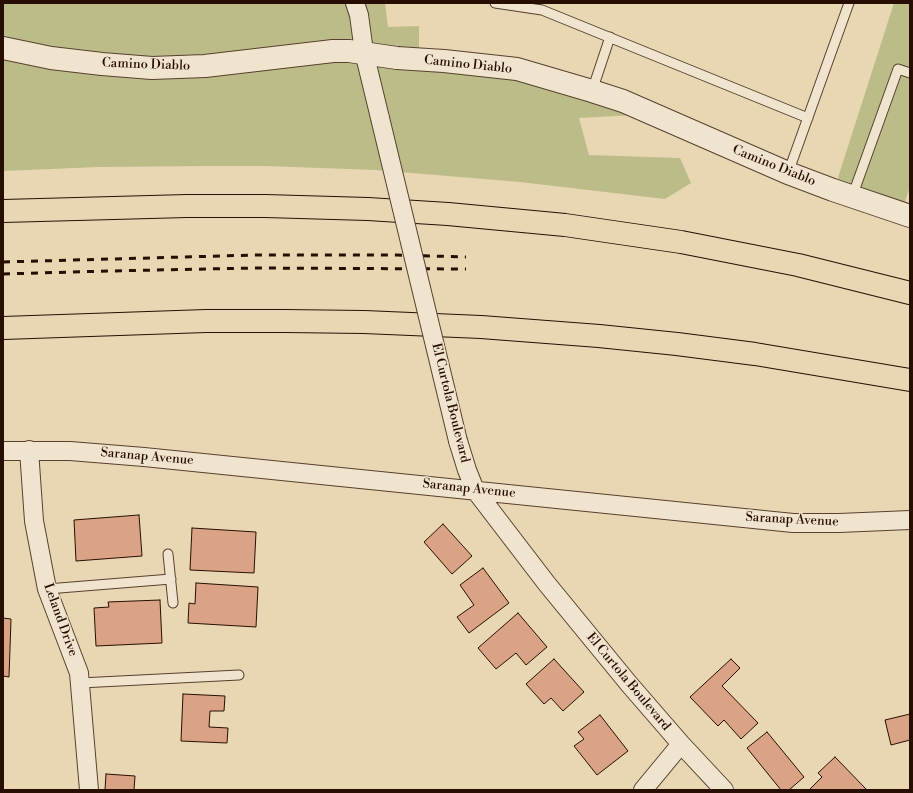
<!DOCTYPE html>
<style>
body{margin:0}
#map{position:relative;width:913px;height:793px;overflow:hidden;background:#e9d6b3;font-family:"Libre Bodoni",serif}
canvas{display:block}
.frame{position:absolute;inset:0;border:4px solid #280e01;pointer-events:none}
</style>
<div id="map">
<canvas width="913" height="793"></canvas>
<div class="frame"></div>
</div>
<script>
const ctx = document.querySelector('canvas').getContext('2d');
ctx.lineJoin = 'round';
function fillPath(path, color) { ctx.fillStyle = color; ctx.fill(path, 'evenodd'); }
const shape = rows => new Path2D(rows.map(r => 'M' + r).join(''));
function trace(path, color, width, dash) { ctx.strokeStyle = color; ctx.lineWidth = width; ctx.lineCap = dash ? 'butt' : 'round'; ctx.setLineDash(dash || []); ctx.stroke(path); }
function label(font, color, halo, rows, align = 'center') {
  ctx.font = font + ' "Libre Bodoni",serif'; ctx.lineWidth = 3; ctx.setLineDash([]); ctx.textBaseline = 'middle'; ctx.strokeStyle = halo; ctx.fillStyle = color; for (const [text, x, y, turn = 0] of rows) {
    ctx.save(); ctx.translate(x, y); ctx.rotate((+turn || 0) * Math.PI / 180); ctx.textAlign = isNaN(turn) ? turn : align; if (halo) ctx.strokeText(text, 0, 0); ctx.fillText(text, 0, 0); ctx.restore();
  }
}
fillPath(shape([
 [3,3,385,3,388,27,419,26,419,59,444,61,653,114,579,118,589,155,680,158,691,183,665,199,520,182,376,170,266,166,207,166,98,167,3,171],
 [894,3,910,3,910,187,901,213,834,190]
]), '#bcbc89');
const building = shape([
 [139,515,142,556,76,561,74,520,139,515],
 [443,524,472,556,452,574,424,542,443,524],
 [192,528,256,532,254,573,190,570,192,528],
 [483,568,509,603,469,633,457,617,474,605,460,585,483,568],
 [196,583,258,587,256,627,188,623,189,603,195,604,196,583],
 [160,600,162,643,96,646,94,608,109,607,108,602,160,600],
 [518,613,547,647,526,665,516,653,496,669,478,648,518,613],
 [3,618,11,619,9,677,3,676,3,618],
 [554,659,584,692,563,711,551,698,544,704,526,684,554,659],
 [731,659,740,668,722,686,758,723,741,739,724,720,718,726,690,697,731,659],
 [183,694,225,696,224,711,210,711,209,727,228,728,227,743,181,741,183,694],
 [910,714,910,740,891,745,885,720,910,714],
 [600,715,628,751,597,775,574,746,584,739,578,732,600,715],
 [767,732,804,777,789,790,781,790,747,748,767,732],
 [835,757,867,790,809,790,822,777,818,773,835,757],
 [106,774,135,776,134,790,105,790,106,774]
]);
fillPath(building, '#daa386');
trace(building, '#280e01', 1);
const service = shape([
 [495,3,542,10,808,118],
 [592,91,610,37],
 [788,173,849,3],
 [852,197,898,69,910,73],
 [168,554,173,603],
 [47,589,171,579],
 [80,683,239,675]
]);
const minor = shape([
 [355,3,359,15,364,52,380,118],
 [458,441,467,470,475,490,547,584,629,684,681,744,724,790],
 [29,450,34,521,47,589,79,673,89,790],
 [3,451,70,451,144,457,793,523,839,523,910,520],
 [643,790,681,744]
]);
const tertiary = shape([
 [3,48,51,58,102,64,152,68,205,66,333,51,349,51,397,58,444,61,517,69,592,91,623,101,788,173,833,190,910,216]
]);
const motorway = shape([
 [3,211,187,206,265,206,368,209,448,214,565,225,681,242,798,265,910,293],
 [3,328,206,321,285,321,364,322,481,327,599,336,677,344,755,354,910,380]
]);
trace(service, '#58402e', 11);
trace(minor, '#58402e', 20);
trace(tertiary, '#58402e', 24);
trace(motorway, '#280e01', 24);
trace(service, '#f1e4ce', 9);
trace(minor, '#f1e4ce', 18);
trace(tertiary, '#f1e4ce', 22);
trace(motorway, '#e9d6b3', 22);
trace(shape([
 [3,262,256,255,397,255,466,257],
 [3,274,109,271,255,268,466,269]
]), '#280e01', 3, [7, 7]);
const minorBridge = shape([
 [380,118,458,441]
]);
trace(minorBridge, '#58402e', 20, []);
trace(minorBridge, '#f1e4ce', 18);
label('13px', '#280e01', '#f1e4ce', [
 ["Camino Diablo",146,65,2],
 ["Camino Diablo",468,65,6],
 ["Camino Diablo",774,166,22],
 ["El Curtola Boulevard",450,403,76],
 ["Saranap Avenue",147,457,5],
 ["Saranap Avenue",469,489,6],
 ["Saranap Avenue",792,520,3],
 ["Leland Drive",60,620,70],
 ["El Curtola Boulevard",628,682,50]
]);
</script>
